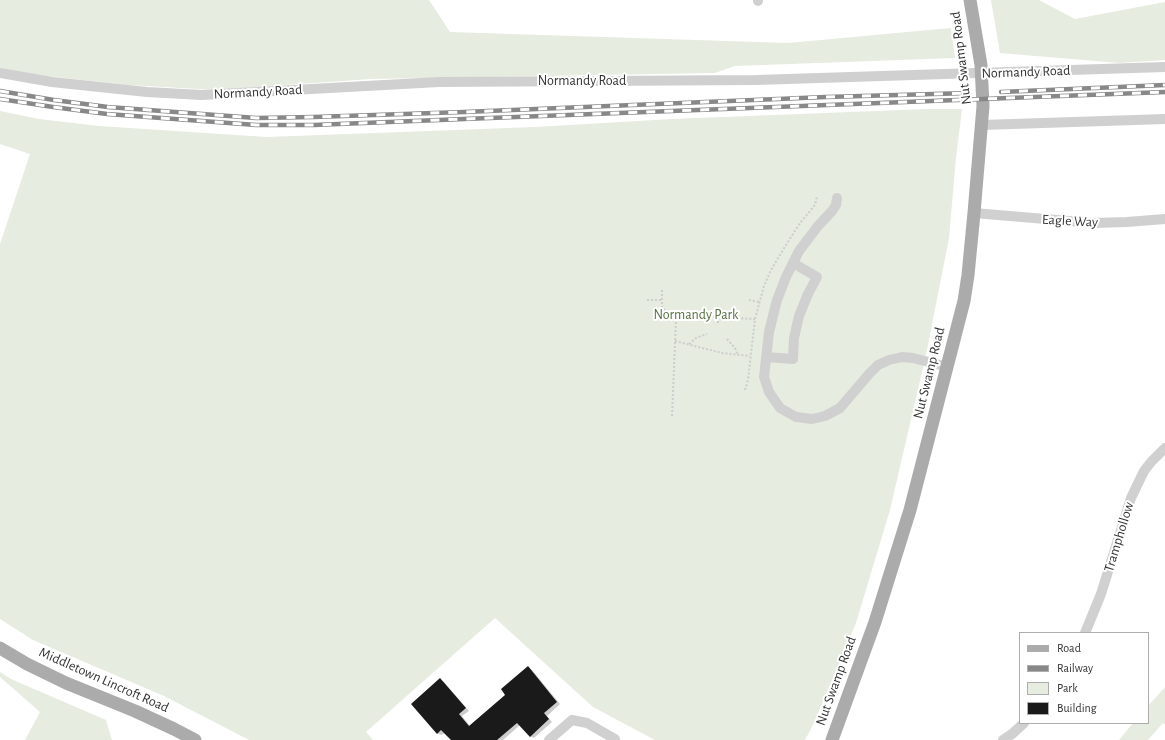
<!DOCTYPE html>
<style>
body{margin:0}
#map{position:relative;width:1165px;height:740px;overflow:hidden;background:#fff;font-family:"Alegreya Sans",sans-serif}
canvas{display:block}
.legend{position:absolute;left:1019px;top:632px;width:130px;height:92px;box-sizing:border-box;background:#fff;border:1px solid #adadad;margin:0;padding:5px 7px;list-style:none;font-size:12px;color:#333}
.legend li{display:flex;align-items:center;gap:8px;height:20px}
.legend b{width:20px;border:1px solid #adadad}
</style>
<div id="map">
<canvas width="1165" height="740"></canvas>
<ul class="legend">
<li><b style="height:5px;background:#ababab"></b>Road</li>
<li><b style="height:5px;background:#888"></b>Railway</li>
<li><b style="height:11px;background:#e6ecdf"></b>Park</li>
<li><b style="height:11px;background:#1a1a1a"></b>Building</li>
</ul>
</div>
<script>
const ctx = document.querySelector('canvas').getContext('2d');
ctx.lineJoin = 'round';
function fillPath(path, color) { ctx.fillStyle = color; ctx.fill(path, 'evenodd'); }
const shape = rows => new Path2D(rows.map(r => 'M' + r).join(''));
function trace(path, color, width, dash) { ctx.strokeStyle = color; ctx.lineWidth = width; ctx.lineCap = dash ? 'butt' : 'round'; ctx.setLineDash(dash || []); ctx.stroke(path); }
function label(font, color, halo, rows, align = 'center') {
  ctx.font = font + ' "Alegreya Sans",sans-serif'; ctx.lineWidth = 4; ctx.setLineDash([]); ctx.textBaseline = 'middle'; ctx.strokeStyle = halo; ctx.fillStyle = color; for (const [text, x, y, turn = 0] of rows) {
    ctx.save(); ctx.translate(x, y); ctx.rotate((+turn || 0) * Math.PI / 180); ctx.textAlign = isNaN(turn) ? turn : align; if (halo) ctx.strokeText(text, 0, 0); ctx.fillText(text, 0, 0); ctx.restore();
  }
}
fillPath(shape([
 [0,0,429,0,450,32,788,43,951,28,955,58,735,66,715,73,370,79,216,90,128,85,37,75,0,68],
 [991,0,1039,0,1075,19,1165,2,1165,60,1119,63,1000,53],
 [927,109,962,109,956,158,949,238,926,355,890,510,856,623,813,725,805,740,655,740,593,707,495,618,366,732,373,740,249,740,164,696,33,640,0,619,0,244,30,154,0,144,0,111,39,119,99,126,267,137,535,127,672,119],
 [0,672,11,679,106,720,112,740,25,740,40,712,0,677],
 [1165,687,1165,724,1162,724,1148,740,1119,740,1133,723,1148,723,1148,706]
]), '#e6ecdf');
fillPath(shape([
 [528,667,532,670,560,704,547,716,552,722,534,738,530,736,520,725,503,740,452,740,445,733,441,735,437,733,440,680,444,682,469,711,462,716,470,726,506,695]
]), '#0003');
fillPath(shape([
 [528,666,557,702,544,713,549,719,530,737,517,723,497,740,451,740,441,730,437,734,411,704,440,678,466,708,459,714,469,726,505,695,501,689]
]), '#1a1a1a');
trace(shape([
 [662,290,662,307,669,315,755,319],
 [647,300,662,300],
 [749,300,759,302],
 [718,323,718,313],
 [727,339,735,348,738,355],
 [675,341,722,353,750,356],
 [689,344,696,338,707,334],
 [745,390,748,380,755,319,764,286,771,270,786,245,800,223,815,205,817,196],
 [672,416,676,320]
]), '#cdcdcd', 2, [2, 2]);
trace(shape([
 [758,0,758,1],
 [0,73,52,82,147,92,202,95,439,82,756,80,1165,67],
 [982,125,1165,119],
 [837,198,836,205,832,211,818,226,799,251,786,277,777,300,769,332,764,377,769,392,780,408,796,417,812,419,825,416,840,408,869,374,878,365,889,360,902,357,913,358,948,367],
 [974,213,1093,223,1127,222,1165,219],
 [767,357,793,359,794,338,799,316,808,294,817,277,793,263],
 [1085,633,1101,594,1131,498,1144,471,1151,462,1165,448],
 [549,740,572,720,587,723,615,739],
 [1003,740,1012,734,1024,723]
]), '#d0d0d0', 10);
trace(shape([
 [0,648,27,664,66,683,135,711,174,729,195,740],
 [832,740,875,622,910,510,964,301,968,275,974,213,983,106,981,65,970,0]
]), '#ababab', 13);
const rail = shape([
 [0,91,54,100,108,107,256,118,314,117,464,112,826,97,969,93],
 [1001,92,1165,85],
 [0,99,53,107,107,114,256,125,314,125,464,119,1165,92]
]);
trace(rail, '#888', 4.5);
trace(rail, '#fff', 3, [9]);
label('14px', '#333', '#fff', [
 ["Nut Swamp Road",961,58,-97],
 ["Normandy Road",1026,72,-2],
 ["Normandy Road",582,81],
 ["Normandy Road",258,92,-3],
 ["Eagle Way",1070,221,3],
 ["Nut Swamp Road",929,373,-76],
 ["Tramphollow",1119,537,-73],
 ["Middletown Lincroft Road",104,680,24],
 ["Nut Swamp Road",836,681,-70]
]);
label('14px', '#56703f', '#fff', [
 ["Normandy Park",696,315]
]);
</script>
